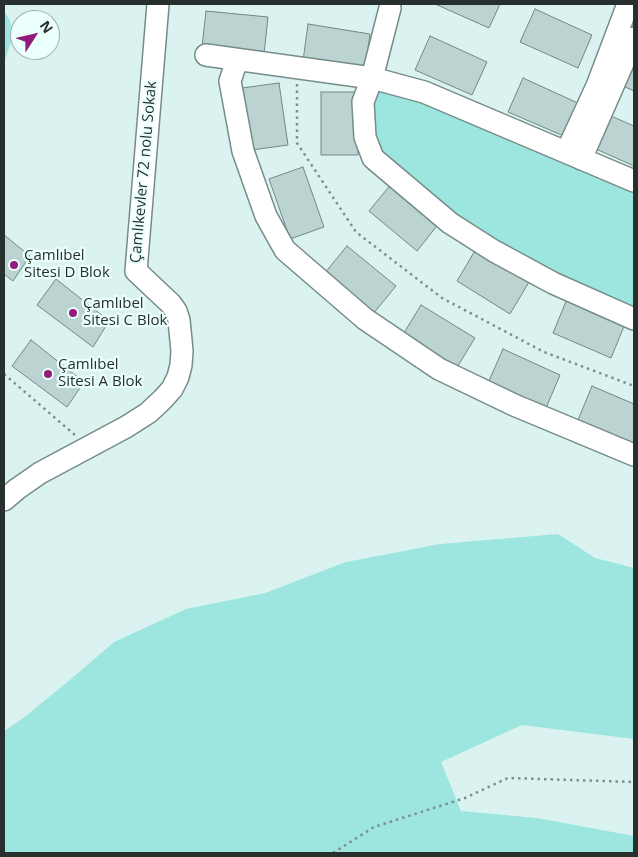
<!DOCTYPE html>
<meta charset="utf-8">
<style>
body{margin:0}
#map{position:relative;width:638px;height:857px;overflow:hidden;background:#dbf3f0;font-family:"Open Sans",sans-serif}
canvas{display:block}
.frame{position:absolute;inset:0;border:5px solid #27302f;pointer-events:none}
.north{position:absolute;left:10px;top:10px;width:50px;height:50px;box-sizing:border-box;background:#ebfffd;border:1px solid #9dacab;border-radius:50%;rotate:55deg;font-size:14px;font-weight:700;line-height:20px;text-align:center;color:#27302f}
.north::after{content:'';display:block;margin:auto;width:18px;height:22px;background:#931c7a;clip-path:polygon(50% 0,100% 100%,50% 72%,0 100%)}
</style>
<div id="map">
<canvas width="638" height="857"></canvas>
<div class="frame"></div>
<div class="north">N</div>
</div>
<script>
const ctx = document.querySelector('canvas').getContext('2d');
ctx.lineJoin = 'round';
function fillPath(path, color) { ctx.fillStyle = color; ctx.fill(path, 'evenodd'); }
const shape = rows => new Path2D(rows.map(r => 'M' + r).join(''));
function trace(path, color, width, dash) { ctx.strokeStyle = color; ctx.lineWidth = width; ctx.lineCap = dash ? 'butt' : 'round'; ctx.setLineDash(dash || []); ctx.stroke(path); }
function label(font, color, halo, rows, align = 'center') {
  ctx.font = font + ' "Open Sans",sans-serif'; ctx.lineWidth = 4.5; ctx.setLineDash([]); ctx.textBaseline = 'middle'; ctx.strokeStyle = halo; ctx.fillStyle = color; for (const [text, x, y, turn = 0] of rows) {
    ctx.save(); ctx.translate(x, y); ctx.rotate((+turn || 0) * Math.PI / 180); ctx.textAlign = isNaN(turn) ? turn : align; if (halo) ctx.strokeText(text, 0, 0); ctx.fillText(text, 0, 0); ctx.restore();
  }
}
fillPath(shape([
 [4,11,10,20,13,36,4,63],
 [375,89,401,94,438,108,634,190,634,312,567,285,455,216,372,144,372,95],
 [558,534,595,558,634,568,634,739,522,725,441,762,461,811,537,818,634,836,634,853,4,853,4,731,22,719,71,679,114,642,186,609,265,593,346,562,440,544]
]), '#9ce6df');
const building = shape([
 [435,4,500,4,489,28,435,4],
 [535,9,592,35,578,68,520,42,535,9],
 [206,11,268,17,264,54,202,47,206,11],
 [308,24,370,34,365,70,303,61,308,24],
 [430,36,487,62,472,95,415,70,430,36],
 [634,61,634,91,623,86,634,61],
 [523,78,580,104,566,137,508,112,523,78],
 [279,83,288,145,252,150,242,88,279,83],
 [321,92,358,92,358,155,321,155,321,92],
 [611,116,634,126,634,166,596,149,611,116],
 [303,167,324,227,290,239,269,179,303,167],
 [392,183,440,222,417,251,369,211,392,183],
 [4,235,30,256,13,281,4,274,4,235],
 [347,246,396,286,373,314,324,274,347,246],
 [476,249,529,282,510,314,457,281,476,249],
 [56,279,109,321,93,347,37,305,56,279],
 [567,299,625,324,611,358,553,333,567,299],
 [421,305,475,338,456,369,402,336,421,305],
 [31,340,84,382,67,407,12,366,31,340],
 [503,349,560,375,546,408,488,383,503,349],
 [592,386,634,404,634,444,578,420,592,386]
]);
fillPath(building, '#bcd4d1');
trace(building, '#718785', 1);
const minor = shape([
 [390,8,372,78,363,102,365,137,373,158,450,223,494,251,553,283,634,319],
 [206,55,372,78,424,92,634,181],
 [237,60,230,81,243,151,266,216,285,250,365,319,439,369,514,405,634,455],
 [567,151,597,86,628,4],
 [581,159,634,38],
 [4,500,17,489,40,473,126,427,148,413,162,400,172,389,178,377,181,365,182,351,179,320,176,311,171,304,136,271,158,4]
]);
trace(minor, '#768c89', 24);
trace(shape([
 [297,84,297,143,356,232,442,298,544,352,634,386],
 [4,374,75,435],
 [333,853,374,827,465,798,508,778,634,782]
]), '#7f8f8d', 2.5, [2.5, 4]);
trace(minor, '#fff', 21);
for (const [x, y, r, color] of [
 [14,265,5,"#931c7a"],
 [73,313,5,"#931c7a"],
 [48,374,5,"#931c7a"]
]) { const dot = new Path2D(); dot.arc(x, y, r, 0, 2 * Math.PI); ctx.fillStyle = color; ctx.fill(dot); trace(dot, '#ebfffd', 2); }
label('15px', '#27302f', '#ebfffd', [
 ["Çamlıkevler 72 nolu Sokak",144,172,-85]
]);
label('15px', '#27302f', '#ebfffd', [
 ["Çamlıbel",24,256],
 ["Sitesi D Blok",24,273],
 ["Çamlıbel",83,304],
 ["Sitesi C Blok",83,321],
 ["Çamlıbel",58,365],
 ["Sitesi A Blok",58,382]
], 'left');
</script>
